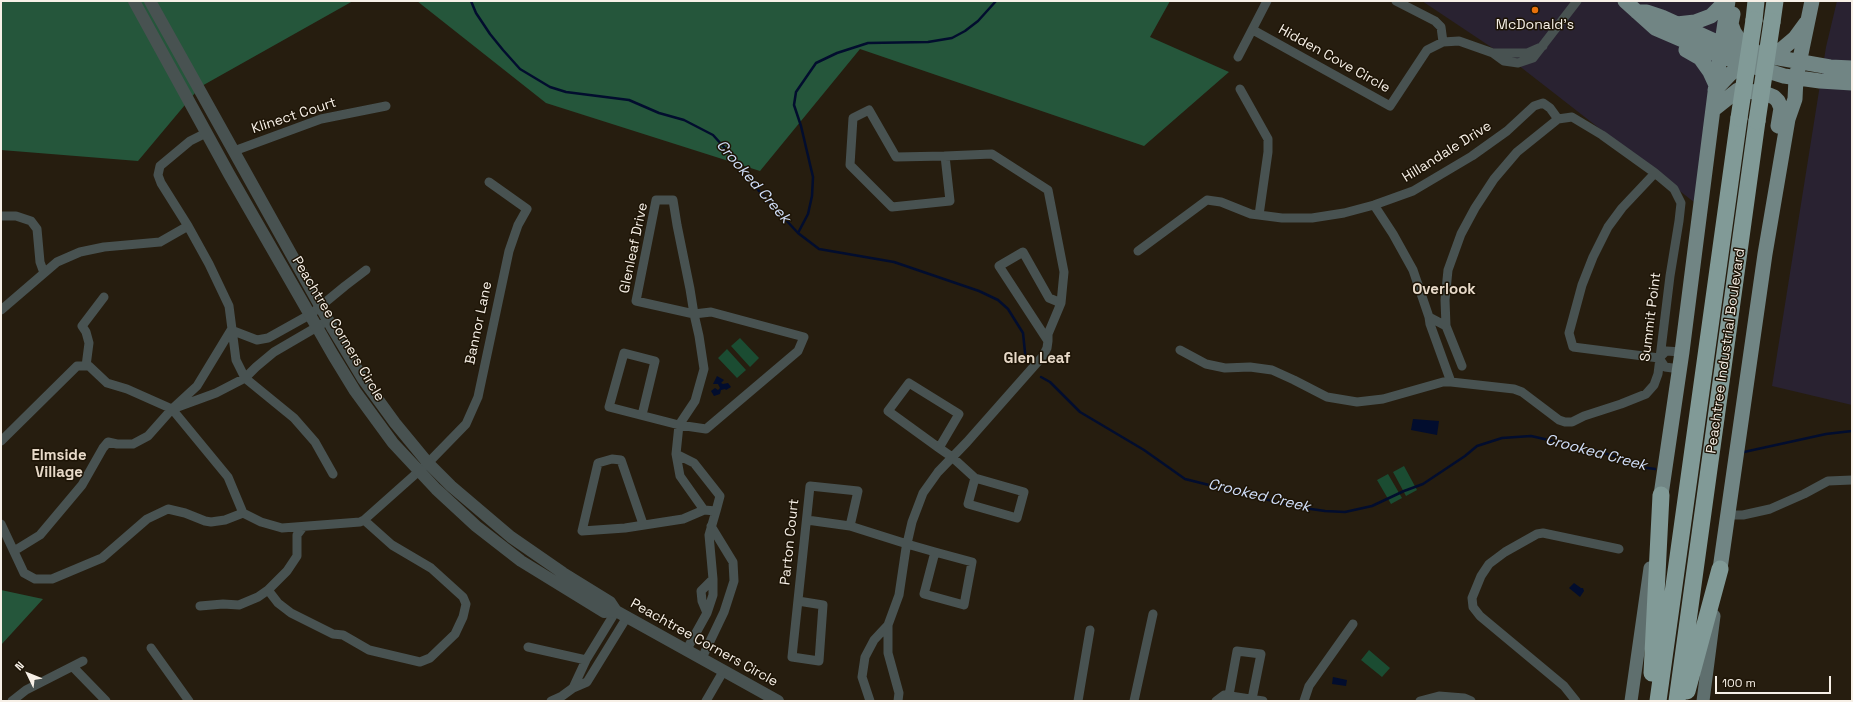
<!DOCTYPE html>
<style>
body{margin:0}
#map{position:relative;width:1853px;height:702px;overflow:hidden;background:#261d0f;font-family:"Space Grotesk",sans-serif}
canvas{display:block}
.frame{position:absolute;inset:0;border:2px solid #f7f0e7;pointer-events:none}
.north{position:absolute;left:8px;top:654px;width:40px;height:40px;-webkit-text-stroke:3px #1d1406;paint-order:stroke;rotate:313deg;font-size:11px;font-weight:700;line-height:16px;text-align:center;color:#f7f0e7}
.north::after{content:'';display:block;margin:auto;width:14px;height:18px;background:#f7f0e7;clip-path:polygon(50% 0,100% 100%,50% 72%,0 100%)}
.scale{position:absolute;left:1715px;top:676px;width:116px;height:18px;box-sizing:border-box;border:2px solid #f7f0e7;border-top:0;padding-left:5px;font-size:12px;line-height:14px;white-space:nowrap;color:#f7f0e7;-webkit-text-stroke:3px #1d1406;paint-order:stroke}
</style>
<div id="map">
<canvas width="1853" height="702"></canvas>
<div class="frame"></div>
<div class="north">N</div>
<div class="scale">100 m</div>
</div>
<script>
const ctx = document.querySelector('canvas').getContext('2d');
ctx.lineJoin = 'round';
function fillPath(path, color) { ctx.fillStyle = color; ctx.fill(path, 'evenodd'); }
const shape = rows => new Path2D(rows.map(r => 'M' + r).join(''));
function trace(path, color, width, dash) { ctx.strokeStyle = color; ctx.lineWidth = width; ctx.lineCap = dash ? 'butt' : 'round'; ctx.setLineDash(dash || []); ctx.stroke(path); }
function label(font, color, halo, rows, align = 'center') {
  ctx.font = font + ' "Space Grotesk",sans-serif'; ctx.lineWidth = 3; ctx.setLineDash([]); ctx.textBaseline = 'middle'; ctx.strokeStyle = halo; ctx.fillStyle = color; for (const [text, x, y, turn = 0] of rows) {
    ctx.save(); ctx.translate(x, y); ctx.rotate((+turn || 0) * Math.PI / 180); ctx.textAlign = isNaN(turn) ? turn : align; if (halo) ctx.strokeText(text, 0, 0); ctx.fillText(text, 0, 0); ctx.restore();
  }
}
fillPath(shape([
 [1422,1,1722,1,1699,206,1518,65],
 [1837,1,1852,1,1852,405,1772,386,1826,47]
]), '#292231');
fillPath(shape([
 [740,338,759,358,750,367,731,346],
 [727,349,746,370,737,378,718,358],
 [1404,466,1417,490,1406,496,1393,472],
 [1388,474,1402,498,1391,504,1377,480],
 [1369,650,1390,668,1382,677,1361,660]
]), '#1b4c32');
fillPath(shape([
 [1,1,353,1,200,87,138,161,1,150],
 [417,1,1170,1,1150,37,1229,72,1144,146,860,49,760,171,546,103],
 [1,590,43,599,1,645]
]), '#25563b');
fillPath(shape([
 [717,376,724,380,721,383,723,384,728,383,731,387,726,390,725,389,721,390,720,394,714,396,711,391,715,388,718,390,720,388,718,384,713,384],
 [1413,419,1439,421,1437,435,1411,430],
 [1574,583,1581,588,1583,588,1584,591,1580,597,1569,588],
 [1333,677,1347,680,1346,686,1332,684]
]), '#020d2e');
trace(shape([
 [471,1,476,13,490,34,503,50,520,69,550,87,566,92,629,100,659,113,684,120,713,135,742,167,759,191,798,233,819,249,894,262,979,291,998,300,1008,309,1023,333,1026,362],
 [798,233,808,214,812,196,813,177,801,126,794,105,796,92,816,63,837,53,868,43,928,42,952,38,965,31,978,21,996,1],
 [1041,377,1050,382,1080,412,1144,450,1185,479,1297,507,1325,511,1345,512,1372,506,1404,491,1423,484,1465,456,1477,446,1502,438,1531,436,1597,451,1614,456,1634,466,1655,469],
 [1744,452,1826,434,1852,431]
]), '#020d2e', 2.5);
trace(shape([
 [1396,1,1435,21,1441,27,1443,42],
 [1253,30,1390,106,1427,50,1443,42,1459,41,1493,53,1527,53,1543,46],
 [1493,53,1504,61,1518,63,1533,58,1577,1],
 [1238,57,1267,1],
 [1240,89,1268,139,1268,152,1259,215],
 [234,151,321,119,386,106],
 [945,156,950,201,892,207,850,165,853,118,869,110,896,157,945,156,992,154,1048,190,1064,272,1061,303],
 [1655,173,1622,208,1608,227,1593,257,1582,285,1569,333,1573,347,1659,358],
 [1374,205,1393,234,1413,270,1429,317,1446,326],
 [1,216,16,216,31,221,37,229,40,262,44,273],
 [188,226,209,264,229,306,236,360,245,378,294,418,315,442,333,474],
 [1138,251,1207,200,1221,202,1251,214,1282,218,1312,218,1344,213,1374,205,1413,191,1472,156,1507,131,1534,106,1543,103,1550,108,1558,119],
 [1,310,57,262,80,252,104,247,160,242,188,226,161,183,158,175,160,166,190,141,206,133],
 [694,314,711,312,804,337,798,351,706,429,679,425,695,401,704,369,699,336,694,314,690,289,677,225,673,200,656,200,636,301,694,314],
 [1429,317,1430,324,1451,382],
 [1180,350,1206,364,1225,368,1250,367,1272,370,1294,380,1327,397,1357,402,1383,399,1443,382,1451,382,1514,389,1522,392,1559,420,1565,422,1572,422,1584,416,1621,404,1646,394,1654,385,1658,374,1670,276,1679,221,1681,203,1674,189,1655,173,1602,135,1572,117,1558,119,1517,152,1494,179,1475,208,1461,234,1448,270,1445,300,1446,326,1462,366],
 [1659,358,1666,351,1682,352],
 [1659,358,1665,367,1680,369],
 [86,366,89,343,86,332,82,326,104,297],
 [175,408,216,393,245,378,256,367,274,352,322,324],
 [642,415,655,361,624,353,609,407,679,425,676,454,680,476,704,510],
 [1,441,77,366,89,366,107,383,127,389,172,409,228,477,243,513],
 [939,448,959,414,909,383,888,411,939,448,952,457,975,478,1024,492,1017,518,968,504,975,478],
 [676,454,694,463,720,496,716,511],
 [1727,515,1743,515,1770,509,1804,494,1828,481,1852,480],
 [807,520,850,526],
 [1,524,24,573,35,579,52,579,102,558,147,519,168,509,185,513,205,521,211,522,225,520,243,513,261,522,282,528,360,522,364,520,428,463,466,424,478,397,509,251,518,225,527,209,489,182],
 [643,524,621,460,612,459,598,463,582,531,625,528,683,519,704,510,716,511,709,535,713,579,701,591,702,601,707,613,687,649],
 [14,551,40,535,82,485,103,448,108,442,117,444,133,444,148,436,172,409,197,386,231,330,257,340,268,338,311,314,345,286,366,270],
 [268,590,278,603,291,613,333,634,343,635,369,650,420,662,430,658,455,634,463,617,466,604,463,597,431,568,392,545,364,520],
 [798,601,823,605,819,661,792,657,810,486,858,491,850,526,907,544,935,552,972,562,964,605,924,594,935,552],
 [200,606,223,604,239,605,258,597,268,590,287,571,297,556,297,535,303,527],
 [616,611,586,660,573,688,587,682,627,617],
 [707,613,713,595,713,579],
 [528,647,586,660],
 [151,648,189,701],
 [702,658,724,612,734,581,733,562,711,526],
 [73,667,106,701],
 [1229,695,1237,651,1261,654,1252,699],
 [12,701,26,690,83,661],
 [551,701,562,696,573,688],
 [706,701,724,670],
 [870,701,862,677,865,657,874,640,888,625],
 [898,701,899,693,888,653,888,625,899,595,906,548,912,522,923,493,938,472,967,442,1043,356,1047,348,1048,341,1048,334,1061,303,1049,298,1023,252,999,266,1048,341],
 [1078,701,1090,630],
 [1134,701,1153,614],
 [1216,701,1224,695,1263,701],
 [1304,701,1309,686,1353,624],
 [1420,701,1439,696,1464,698,1471,701],
 [1576,701,1564,686,1480,616,1473,607,1472,598,1481,576,1489,564,1505,552,1537,534,1543,533,1619,549]
]), '#485251', 9);
trace(shape([
 [134,1,229,174,333,355,355,391,393,443,436,489,476,526,521,561,604,612,616,611],
 [150,1,333,329,363,379,395,423,428,463,451,486,511,537,563,573,610,602,616,611,778,701]
]), '#485251', 12);
trace(shape([
 [1631,701,1650,568],
 [1703,701,1714,616]
]), '#5f6f6e', 13);
trace(shape([
 [1625,1,1655,28,1720,56,1784,76,1820,81,1852,83],
 [1637,12,1647,12,1662,17,1717,42,1762,55,1830,67,1852,68],
 [1733,14,1731,24,1734,32,1738,38,1754,50],
 [1677,24,1695,22,1711,16,1726,1],
 [1686,50,1700,58,1710,72,1716,85],
 [1763,54,1775,52,1782,49,1795,38,1806,23],
 [1715,90,1730,74,1740,67,1750,64],
 [1714,109,1738,90,1764,93,1774,97,1778,101,1781,108,1778,126],
 [1661,495,1682,352,1716,85,1728,1],
 [1720,569,1765,254,1788,119,1795,99,1796,78,1812,1]
]), '#718584', 15);
trace(shape([
 [1754,20,1756,1],
 [1772,22,1775,1],
 [1652,673,1661,495],
 [1687,691,1720,569],
 [1658,701,1739,118],
 [1677,701,1757,121]
]), '#819a97', 17);
trace(shape([
 [1739,118,1754,20],
 [1757,121,1772,22]
]), '#819a97', 17);
for (const [x, y, r, color] of [
 [1535,10,4,"#e8710a"]
]) { const dot = new Path2D(); dot.arc(x, y, r, 0, 2 * Math.PI); ctx.fillStyle = color; ctx.fill(dot); trace(dot, '#1d1406', 1.5); }
label('14px', '#f7f0e7', '#1d1406', [
 ["McDonald's",1535,25]
]);
label('14px', '#f7f0e7', '#1d1406', [
 ["Hidden Cove Circle",1334,59,29],
 ["Klinect Court",294,116,-18],
 ["Hillandale Drive",1447,152,-32],
 ["Glenleaf Drive",634,248,-78],
 ["Summit Point",1651,317,-83],
 ["Bannor Lane",479,323,-78],
 ["Peachtree Corners Circle",338,329,59],
 ["Peachtree Industrial Boulevard",1726,351,-82],
 ["Parton Court",790,542,-84],
 ["Peachtree Corners Circle",704,643,29]
]);
label('italic 15px', '#d2e0fb', '#1d1406', [
 ["Crooked Creek",753,182,49],
 ["Crooked Creek",1596,453,15],
 ["Crooked Creek",1259,496,13]
]);
label('bold 15px', '#e7d9c8', '#1d1406', [
 ["Overlook",1444,290],
 ["Glen Leaf",1037,359],
 ["Elmside",59,456],
 ["Village",59,473]
]);
</script>
